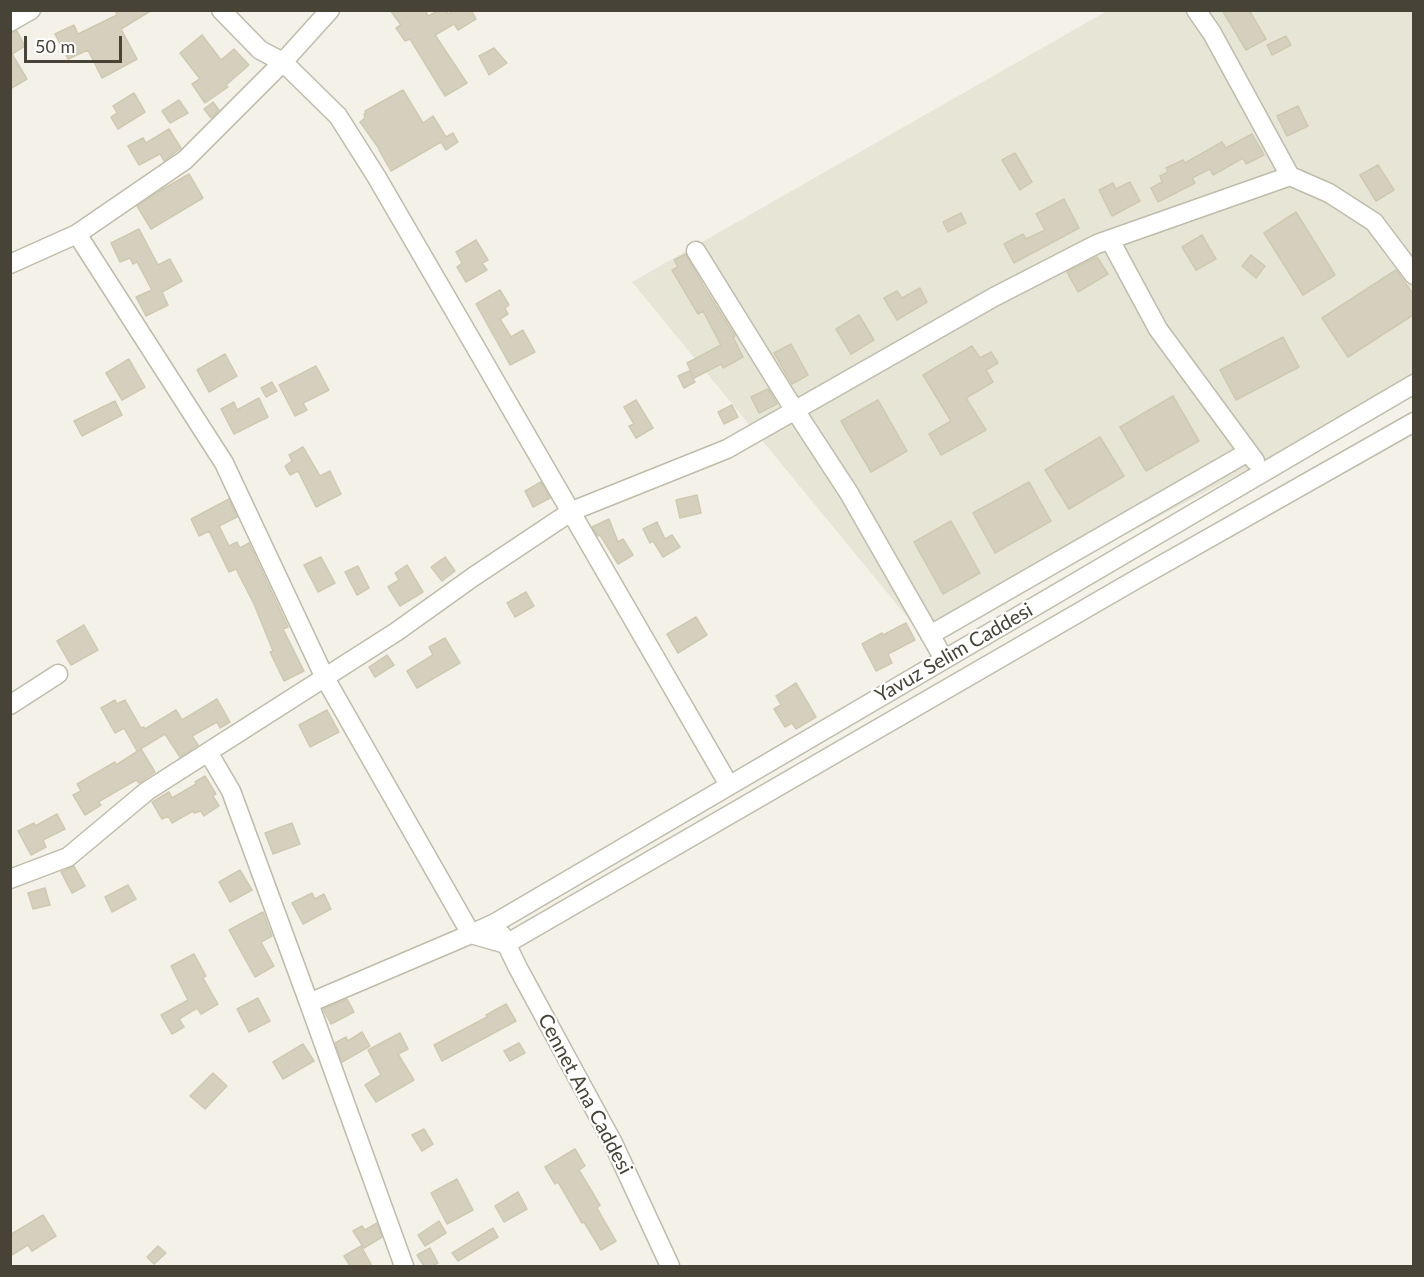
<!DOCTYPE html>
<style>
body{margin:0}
#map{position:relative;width:1424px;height:1277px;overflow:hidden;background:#f4f2e8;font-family:Lato,sans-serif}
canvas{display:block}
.frame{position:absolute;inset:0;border:12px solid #474437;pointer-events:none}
.scale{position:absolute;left:24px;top:36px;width:98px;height:27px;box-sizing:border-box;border:3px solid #474437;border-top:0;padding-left:8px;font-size:18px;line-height:21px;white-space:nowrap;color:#474437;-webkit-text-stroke:4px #fff;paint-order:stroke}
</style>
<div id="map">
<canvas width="1424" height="1277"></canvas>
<div class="frame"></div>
<div class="scale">50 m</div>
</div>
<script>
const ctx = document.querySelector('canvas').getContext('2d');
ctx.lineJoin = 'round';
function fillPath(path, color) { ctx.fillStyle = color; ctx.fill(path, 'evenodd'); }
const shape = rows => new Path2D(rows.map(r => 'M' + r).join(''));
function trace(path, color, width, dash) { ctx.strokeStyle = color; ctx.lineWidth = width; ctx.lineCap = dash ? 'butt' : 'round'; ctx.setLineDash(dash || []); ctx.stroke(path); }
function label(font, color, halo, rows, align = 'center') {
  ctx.font = font + ' Lato,sans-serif'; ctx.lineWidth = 4.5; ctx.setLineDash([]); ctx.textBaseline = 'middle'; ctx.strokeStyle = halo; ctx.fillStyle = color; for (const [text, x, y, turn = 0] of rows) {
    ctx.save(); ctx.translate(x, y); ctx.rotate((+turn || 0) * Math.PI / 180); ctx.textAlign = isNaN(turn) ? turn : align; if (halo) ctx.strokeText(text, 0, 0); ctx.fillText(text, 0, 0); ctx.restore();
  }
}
fillPath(shape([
 [1107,11,1413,11,1413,382,926,640,632,282]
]), '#e7e5d6');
const building = shape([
 [115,10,152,10,121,29,137,59,102,78,88,50,68,59,55,34,74,25,78,34,117,15,115,10],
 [390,10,425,10,428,16,440,10,446,10,448,14,455,10,471,10,476,19,458,30,454,24,435,35,467,83,445,96,410,39,405,41,396,28,401,25,390,10],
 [1222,10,1249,10,1266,39,1246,50,1222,10],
 [17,31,25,46,12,54,27,79,10,89,10,33,17,31],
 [202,35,221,60,234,49,249,65,226,85,228,87,205,103,192,84,200,79,180,53,202,35],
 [1286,36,1291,45,1272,55,1267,45,1286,36],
 [494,48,507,63,489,75,479,56,494,48],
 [403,90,423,123,433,116,446,137,453,133,458,142,446,150,441,142,391,171,379,150,380,150,360,122,365,118,364,114,366,113,365,111,403,90],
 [134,93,145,112,118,129,111,117,117,113,113,106,134,93],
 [179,100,188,113,170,123,162,111,179,100],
 [213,102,219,110,211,118,204,109,213,102],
 [1298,106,1308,126,1287,136,1277,116,1298,106],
 [169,129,181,148,164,161,160,154,139,165,128,146,143,138,146,143,169,129],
 [1252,134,1264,155,1246,164,1243,158,1213,175,1210,169,1192,178,1195,183,1158,202,1151,188,1162,182,1160,176,1168,172,1166,168,1183,160,1185,163,1222,142,1226,148,1252,134],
 [1015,153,1032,182,1020,190,1002,160,1015,153],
 [1378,165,1394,190,1376,201,1360,175,1378,165],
 [189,174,203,198,151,229,137,206,158,192,189,174],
 [1130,182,1140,201,1112,216,1099,190,1113,183,1116,189,1130,182],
 [1064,199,1079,228,1014,263,1004,244,1023,234,1026,239,1045,230,1036,214,1064,199],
 [1296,212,1335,275,1303,295,1264,233,1296,212],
 [961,213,966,223,948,232,943,222,961,213],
 [139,229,158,265,170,259,182,281,162,292,168,305,146,316,136,297,152,290,137,262,133,264,130,258,120,262,111,243,139,229],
 [1202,235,1216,259,1196,270,1182,247,1202,235],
 [476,240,488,260,482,263,487,270,466,282,457,267,462,263,456,252,476,240],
 [686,254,704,287,735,336,733,337,743,357,723,368,721,364,694,378,687,363,721,345,703,311,698,314,672,270,678,267,674,260,686,254],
 [1251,255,1265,266,1256,278,1242,266,1251,255],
 [1097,257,1108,274,1078,292,1067,272,1097,257],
 [1396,270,1413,294,1413,315,1348,357,1322,318,1396,270],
 [920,288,927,302,897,320,884,298,897,291,902,298,920,288],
 [500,290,509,305,505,308,508,314,500,319,511,337,523,330,535,352,510,365,476,304,500,290],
 [859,315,874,340,851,354,836,329,859,315],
 [1283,337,1299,367,1236,400,1220,370,1283,337],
 [791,344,808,375,792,384,774,353,791,344],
 [972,346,980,358,991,352,998,363,986,370,993,382,966,398,986,430,941,455,929,434,951,421,923,375,972,346],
 [225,354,237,376,209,392,197,370,225,354],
 [129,359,145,387,122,400,106,373,129,359],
 [316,366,329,390,303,403,307,410,295,416,279,385,316,366],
 [689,371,695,382,684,388,678,376,689,371],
 [272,382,277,391,266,397,261,388,272,382],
 [768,389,777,404,759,413,751,397,768,389],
 [1173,396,1199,441,1146,471,1120,427,1173,396],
 [259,398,268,417,234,434,221,409,234,402,237,410,259,398],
 [636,400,653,428,636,438,629,426,634,424,624,407,636,400],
 [878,400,907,451,871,472,841,421,878,400],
 [115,401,122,415,82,436,74,421,115,401],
 [732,405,738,417,724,424,718,412,732,405],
 [1100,437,1124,476,1069,509,1045,470,1100,437],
 [303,447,320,476,330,471,341,494,316,507,298,471,290,475,285,466,292,461,289,455,303,447],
 [541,482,550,498,533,507,525,491,541,482],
 [1029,482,1051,521,995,553,973,513,1029,482],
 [697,495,701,513,680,518,676,500,697,495],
 [229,499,237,517,219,526,229,546,237,542,240,548,249,543,288,627,283,629,304,671,284,681,270,652,273,651,254,604,236,569,229,572,209,531,199,536,191,519,229,499],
 [609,519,618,542,623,539,633,555,618,564,600,535,598,536,592,527,609,519],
 [951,521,980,573,943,594,914,542,951,521],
 [657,522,665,539,672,535,680,547,663,557,653,541,650,543,643,529,657,522],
 [321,557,335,583,318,592,304,565,321,557],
 [445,557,455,571,442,581,431,567,445,557],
 [407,565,423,592,400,606,388,587,399,580,395,573,407,565],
 [358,566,369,588,357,595,345,572,358,566],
 [526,592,534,606,515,617,507,603,526,592],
 [696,617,707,635,678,653,667,634,696,617],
 [906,623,915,640,888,654,892,663,876,671,862,644,882,633,883,635,906,623],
 [84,625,98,650,71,665,57,641,84,625],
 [445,638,460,663,417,688,407,671,433,655,429,647,445,638],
 [387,655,394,665,375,677,369,667,387,655],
 [796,683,816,717,796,729,792,723,785,727,774,709,781,705,776,696,796,683],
 [217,699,230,722,220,728,217,722,192,736,198,745,180,757,165,734,137,751,124,728,115,733,101,708,115,700,117,704,125,700,141,728,144,727,145,729,176,710,182,720,217,699],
 [327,710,339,732,310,747,299,725,327,710],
 [141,749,155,772,139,783,136,780,98,802,101,805,85,815,73,795,81,791,77,784,115,762,116,765,141,749],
 [205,776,216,794,213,796,219,806,204,816,201,811,194,813,193,811,172,823,168,816,162,819,152,802,169,792,172,798,196,784,195,782,205,776],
 [57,814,65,829,43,840,46,847,31,855,18,831,34,823,35,826,57,814],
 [292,823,300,844,273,854,265,833,292,823],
 [74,866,85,886,72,893,61,872,74,866],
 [240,870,252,890,230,902,219,882,240,870],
 [128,885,136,899,112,912,105,897,128,885],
 [45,888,50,905,33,909,28,893,45,888],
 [312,893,315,899,324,894,331,909,303,924,292,903,312,893],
 [263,912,272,936,261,942,274,966,255,977,229,930,263,912],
 [194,954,206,976,203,978,218,1004,201,1014,197,1008,179,1019,184,1027,172,1034,161,1015,188,1000,171,966,194,954],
 [258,998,270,1021,249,1032,237,1009,258,998],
 [347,999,354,1012,331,1024,323,1009,347,999],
 [506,1004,516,1021,442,1061,434,1045,487,1017,486,1015,506,1004],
 [362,1032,370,1046,342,1062,335,1043,346,1037,348,1041,362,1032],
 [400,1033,408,1049,398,1054,414,1080,376,1102,365,1085,381,1075,368,1050,400,1033],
 [519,1043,525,1053,510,1061,504,1051,519,1043],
 [303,1044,314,1061,283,1079,273,1062,303,1044],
 [213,1073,227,1086,205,1109,190,1096,213,1073],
 [424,1129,433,1144,422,1151,412,1135,424,1129],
 [575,1149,585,1166,579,1170,600,1205,597,1208,616,1241,601,1250,584,1222,582,1223,558,1182,555,1184,545,1167,575,1149],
 [457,1179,473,1210,447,1224,431,1193,457,1179],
 [518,1192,527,1209,504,1222,495,1206,518,1192],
 [43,1215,56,1236,32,1251,28,1245,10,1256,10,1235,43,1215],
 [439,1221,446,1233,425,1246,418,1235,439,1221],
 [377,1223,382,1237,364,1248,353,1231,362,1226,365,1230,377,1223],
 [493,1228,498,1237,458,1261,452,1253,493,1228],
 [158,1246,166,1253,154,1264,147,1257,158,1246],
 [361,1246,372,1266,350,1266,344,1256,361,1246],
 [430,1248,438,1263,432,1266,424,1266,417,1255,430,1248]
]);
fillPath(building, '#d5d0be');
trace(building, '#d0c9b1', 1.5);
const minor = shape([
 [221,10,260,50,283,62,338,116,376,176,465,329,729,785],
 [1196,10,1212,33,1290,176],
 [10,22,31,10],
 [77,234,224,463,325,678,471,934,506,944,1135,580,1414,422],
 [1110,240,1158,329,1255,461],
 [696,251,787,398,849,493,944,659],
 [10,264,77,234,185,160,283,62,330,10],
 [930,635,1248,452],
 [10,705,58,674],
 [208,752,231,791,309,1003,404,1266],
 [10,879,68,857,147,791,396,632,473,577,572,511,727,449,994,297,1097,244,1290,176,1329,193,1374,222,1414,275],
 [502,935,518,968,613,1143,670,1266],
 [309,1003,471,934,495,923,1414,384]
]);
trace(minor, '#bfbcab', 21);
trace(minor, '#fff', 18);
label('20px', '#474437', '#fff', [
 ["Yavuz Selim Caddesi",954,653,-30],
 ["Cennet Ana Caddesi",585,1094,62]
]);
</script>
